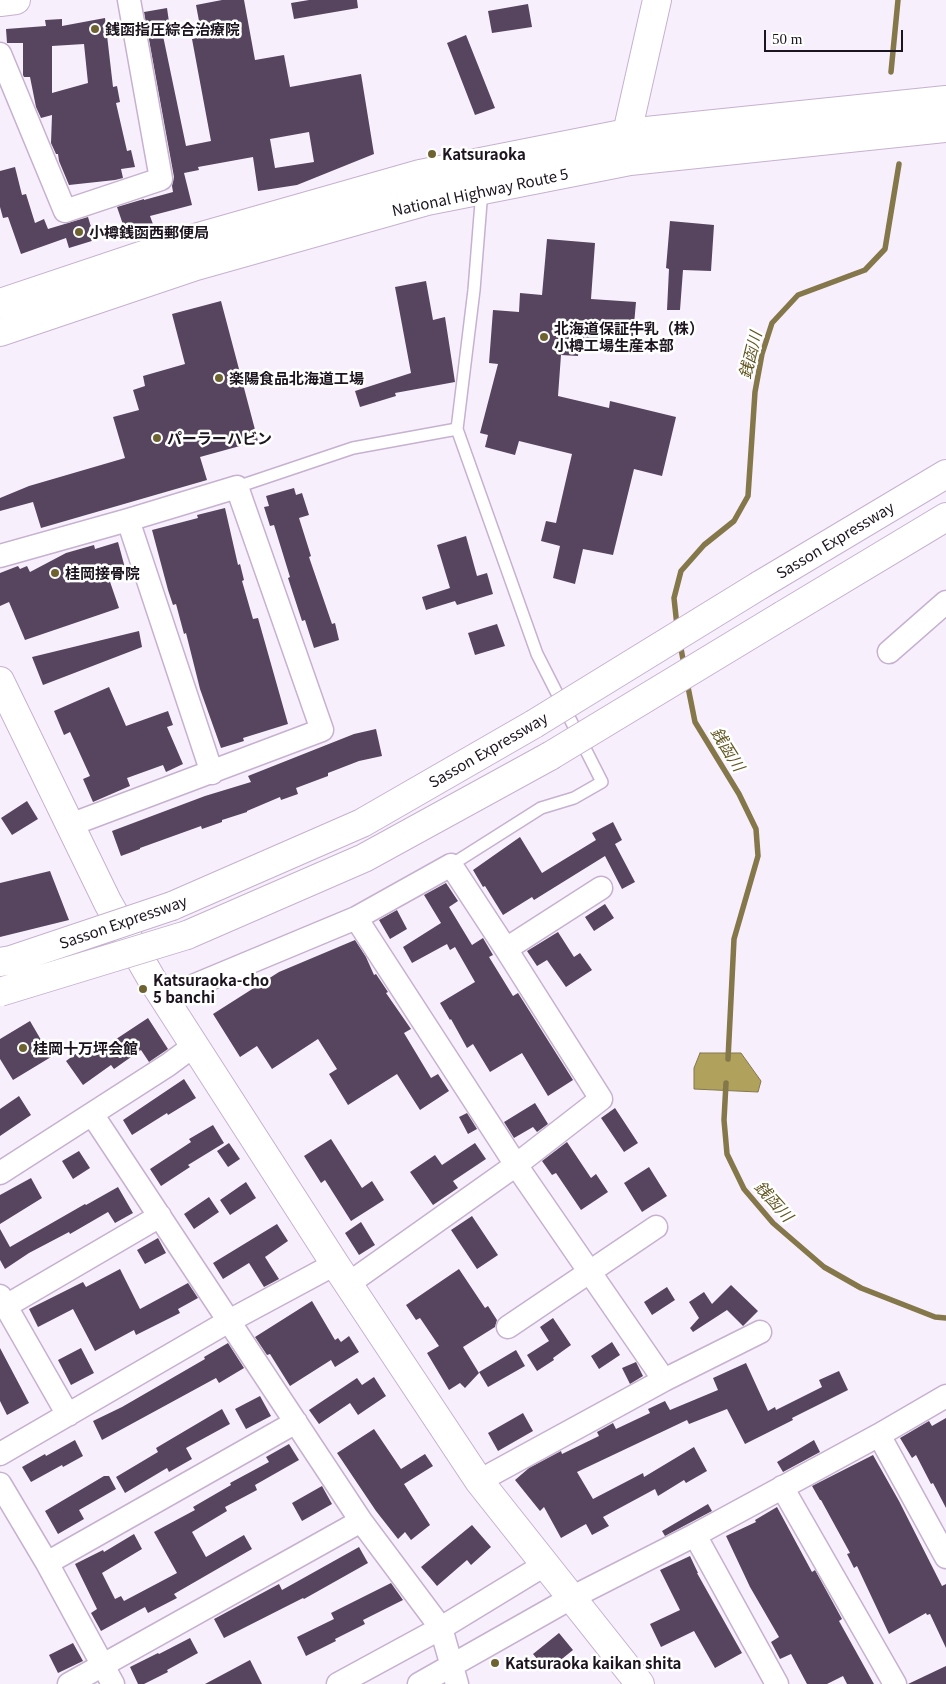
<!DOCTYPE html>
<meta charset="utf-8">
<style>
body{margin:0}
#map{position:relative;width:946px;height:1684px;overflow:hidden;background:#f8effc;font-family:Georgia,serif}
canvas{display:block}
.scale{position:absolute;left:764px;top:30px;width:139px;height:22px;box-sizing:border-box;border:2px solid #1c141f;border-top:0;padding-left:6px;font-size:15px;line-height:18px;white-space:nowrap;color:#1c141f;-webkit-text-stroke:4px #fff;paint-order:stroke}
</style>
<div id="map">
<canvas width="946" height="1684"></canvas>
<div class="scale">50 m</div>
</div>
<script>
const ctx = document.querySelector('canvas').getContext('2d');
ctx.lineJoin = 'round';
function fillPath(path, color) { ctx.fillStyle = color; ctx.fill(path, 'evenodd'); }
const shape = rows => new Path2D(rows.map(r => 'M' + r).join(''));
function trace(path, color, width, dash) { ctx.strokeStyle = color; ctx.lineWidth = width; ctx.lineCap = dash ? 'butt' : 'round'; ctx.setLineDash(dash || []); ctx.stroke(path); }
function label(font, color, halo, rows, align = 'center') {
  ctx.font = font + ' Georgia,"Noto Sans JP",serif'; ctx.lineWidth = 5; ctx.setLineDash([]); ctx.textBaseline = 'middle'; ctx.strokeStyle = halo; ctx.fillStyle = color; for (const [text, x, y, turn = 0] of rows) {
    ctx.save(); ctx.translate(x, y); ctx.rotate((+turn || 0) * Math.PI / 180); ctx.textAlign = isNaN(turn) ? turn : align; if (halo) ctx.strokeText(text, 0, 0); ctx.fillText(text, 0, 0); ctx.restore();
  }
}
const water = shape([
 [700,1053,741,1053,761,1081,758,1092,694,1089,694,1068,700,1053]
]);
fillPath(water, '#b0a25c');
trace(water, '#84774a', 1);
trace(shape([
 [891,72,898,0],
 [677,626,674,598,681,571,704,545,734,521,748,496,755,392,762,354,772,323,798,295,865,270,885,249,899,164],
 [680,643,684,665],
 [687,682,695,722,739,794,756,829,758,856,734,939,728,1059],
 [726,1083,724,1120,727,1154,744,1189,773,1223,824,1267,861,1288,935,1317,946,1318]
]), '#84774a', 5.5);
fillPath(shape([
 [222,0,244,0,255,60,284,55,290,87,361,74,374,154,297,185,258,191,253,157,198,167,199,170,184,173,192,205,150,216,154,227,138,233,139,236,128,239,117,207,144,199,144,200,173,192,172,186,174,177,144,12,167,8,170,29,162,31,186,146,211,141,192,39,202,37,196,5],
 [309,132,314,162,275,168,270,139],
 [309,0,357,0,358,8,294,19,291,3],
 [528,4,532,27,492,33,488,11],
 [105,18,113,87,117,86,120,102,116,103,127,151,131,150,135,167,121,169,123,178,115,180,69,185,59,161,58,154,56,154,51,143,52,115,41,118,36,107,30,77,24,77,23,75,23,43,7,43,6,29,46,26,45,20,62,19,62,26],
 [84,44,88,83,52,93,52,46],
 [466,35,495,108,475,115,447,43],
 [15,167,22,195,26,194,35,223,44,219,48,229,88,217,95,240,69,248,66,238,21,254,8,217,3,218,0,207,0,171],
 [670,221,714,225,711,271,683,270,680,310,667,310,669,269,666,268],
 [547,239,595,243,591,299,636,302,633,336,598,333,598,340,580,339,578,356,561,355,558,396,609,408,610,401,676,417,662,476,634,469,613,555,583,549,575,584,553,578,560,546,541,541,546,521,556,523,572,454,519,441,515,455,485,447,488,435,480,433,498,364,489,363,493,310,519,312,520,293,542,295],
 [426,281,433,320,445,317,455,382,395,393,396,396,360,407,355,391,411,373,395,287],
 [221,301,258,441,200,457,207,480,41,528,33,502,0,511,0,498,29,486,125,458,113,417,139,410,133,390,145,386,143,376,185,364,172,314],
 [294,488,296,495,302,493,309,515,299,518,311,556,309,557,332,624,335,623,339,640,314,648,305,620,302,621,288,578,290,577,274,525,270,526,264,507,269,506,266,496],
 [225,508,238,565,240,564,244,580,242,581,253,619,258,618,288,724,243,738,244,741,221,748,200,689,186,633,184,634,176,604,173,605,168,590,152,530,198,518,197,515],
 [466,536,477,576,487,573,493,594,457,605,455,601,426,610,422,597,450,588,437,545],
 [118,542,125,568,107,573,119,608,25,640,9,602,0,606,0,573,18,566,20,569,27,566,30,572,66,553,94,545,95,549],
 [497,624,505,646,475,655,468,633],
 [139,631,142,647,43,685,32,657],
 [109,687,126,726,168,711,173,725,167,727,183,764,166,772,163,765,127,778,130,786,93,802,83,779,90,776,70,732,64,735,54,711],
 [376,729,382,756,359,761,328,773,328,776,296,788,298,794,281,800,280,797,247,811,247,812,222,820,222,822,202,829,201,826,140,848,140,849,121,856,112,831,205,796,251,782,248,776,354,734],
 [27,801,38,819,12,835,1,818],
 [613,822,622,840,615,844,635,882,622,889,605,856,534,900,532,897,503,915,485,886,483,887,473,870,520,837,542,873,596,840,592,833],
 [50,871,69,920,0,937,0,883],
 [446,883,458,901,449,907,472,945,483,938,493,955,489,957,513,996,518,993,573,1080,548,1096,522,1053,490,1072,473,1044,467,1048,451,1019,450,1020,440,1003,475,982,455,947,450,950,447,944,412,963,403,947,441,923,424,895],
 [605,904,614,918,594,931,585,917],
 [397,910,407,929,390,939,379,920],
 [558,932,574,957,580,953,592,970,566,987,547,960,537,966,527,951],
 [355,940,366,957,374,975,376,974,388,992,386,993,411,1029,404,1033,431,1078,438,1074,449,1091,420,1110,397,1074,348,1105,329,1074,337,1069,318,1039,272,1069,257,1046,240,1057,213,1014,279,972],
 [148,1018,168,1049,149,1062,141,1050,114,1069,111,1065,83,1085,66,1061,89,1044,95,1053],
 [30,1021,51,1057,13,1080,0,1059,0,1039],
 [184,1079,196,1098,168,1115,167,1113,132,1135,123,1120],
 [19,1096,31,1115,0,1136,0,1109],
 [535,1103,548,1124,537,1132,533,1127,514,1138,504,1122],
 [615,1108,638,1143,624,1152,601,1118],
 [467,1113,477,1129,468,1134,459,1117],
 [213,1125,224,1143,188,1165,190,1167,161,1186,150,1169,191,1142,189,1139],
 [331,1139,362,1188,372,1181,384,1200,351,1221,325,1180,321,1183,304,1156],
 [567,1142,591,1178,596,1174,608,1192,581,1210,556,1173,552,1175,542,1161],
 [229,1143,240,1159,228,1167,217,1151],
 [475,1143,486,1159,453,1181,458,1188,433,1205,410,1172,435,1155,442,1165],
 [79,1151,90,1168,73,1179,62,1161],
 [649,1167,667,1196,642,1212,624,1183],
 [31,1178,42,1198,0,1224,0,1195],
 [246,1182,256,1198,230,1215,220,1200],
 [118,1187,133,1213,115,1223,108,1212,70,1234,69,1232,29,1253,5,1269,0,1260,0,1229,10,1247,85,1204,86,1205],
 [209,1197,219,1212,194,1229,184,1214],
 [472,1216,498,1255,477,1269,451,1230],
 [361,1222,375,1245,359,1255,345,1233],
 [277,1224,288,1241,265,1257,279,1279,264,1287,249,1263,223,1279,213,1263],
 [158,1238,166,1253,145,1264,137,1250],
 [120,1269,140,1309,188,1283,198,1298,178,1309,180,1313,136,1335,134,1330,95,1351,73,1309,38,1327,29,1309,83,1282,86,1287],
 [459,1269,485,1308,488,1306,497,1320,495,1327,463,1347,479,1373,465,1388,460,1383,449,1390,427,1353,439,1346,420,1318,416,1320,406,1305],
 [731,1285,758,1311,743,1326,727,1310,693,1332,690,1328,699,1318,689,1302,704,1292,712,1304],
 [667,1287,675,1300,652,1315,644,1302],
 [312,1301,335,1340,338,1338,341,1342,349,1336,359,1352,335,1367,331,1360,290,1386,270,1354,267,1355,255,1337],
 [553,1318,571,1345,553,1358,554,1360,537,1371,527,1355,549,1341,540,1327],
 [612,1342,620,1355,599,1369,591,1356],
 [228,1343,244,1368,219,1383,216,1378,102,1440,93,1421,122,1407,205,1359,204,1357],
 [0,1348,29,1403,7,1415,0,1401],
 [81,1348,94,1373,71,1385,58,1360],
 [516,1350,525,1366,488,1387,479,1372],
 [636,1362,643,1376,630,1384,622,1368],
 [746,1363,768,1411,775,1407,776,1410,822,1387,819,1380,839,1371,848,1390,792,1418,793,1420,745,1444,727,1409,689,1424,687,1420,577,1472,593,1499,643,1473,644,1477,694,1447,707,1471,686,1483,684,1480,658,1496,655,1489,603,1517,609,1526,592,1535,586,1524,561,1538,544,1507,540,1511,515,1480,529,1468,561,1451,562,1454,599,1436,597,1432,613,1423,616,1429,650,1413,648,1409,665,1401,670,1410,718,1390,713,1378],
 [374,1377,386,1396,358,1415,350,1403,319,1424,309,1410,357,1378,362,1385],
 [260,1396,271,1416,246,1429,235,1409],
 [222,1409,230,1424,186,1448,192,1459,169,1472,167,1468,125,1493,116,1477,158,1452,156,1448],
 [523,1413,533,1431,498,1451,488,1433],
 [946,1418,946,1508,933,1483,931,1484,916,1455,912,1458,900,1438,929,1421,932,1426],
 [374,1429,401,1469,425,1454,433,1466,404,1484,430,1525,411,1540,405,1532,398,1539,376,1511,337,1453],
 [75,1440,83,1456,63,1467,62,1465,31,1482,22,1467,45,1454,46,1456],
 [814,1440,820,1452,783,1472,777,1462],
 [289,1444,299,1460,255,1485,257,1490,225,1507,227,1511,192,1532,206,1557,244,1535,252,1549,174,1594,177,1598,148,1613,145,1607,101,1631,91,1613,97,1609,75,1564,103,1550,104,1552,134,1534,142,1549,102,1573,115,1599,121,1596,124,1601,177,1573,154,1532,195,1510,193,1507,231,1485,230,1483,269,1462,266,1457],
 [873,1455,899,1501,942,1586,946,1584,946,1648,930,1614,927,1615,926,1613,889,1634,857,1566,854,1568,847,1554,850,1553,821,1500,820,1500,812,1486],
 [104,1476,109,1476,116,1489,79,1510,84,1519,58,1534,45,1511],
 [322,1486,332,1504,302,1521,292,1503],
 [708,1504,712,1511,665,1536,662,1531],
 [777,1507,812,1572,815,1570,842,1619,839,1621,874,1684,847,1684,843,1676,827,1684,807,1684,791,1654,780,1659,771,1642,779,1637,750,1587,726,1536,756,1522,755,1520],
 [472,1525,491,1547,471,1565,467,1560,437,1586,421,1567],
 [359,1547,368,1563,304,1599,303,1598,224,1638,214,1619,279,1584,282,1590],
 [690,1556,698,1573,697,1573,742,1653,715,1668,694,1631,661,1647,650,1624,680,1610,660,1570],
 [391,1583,403,1600,363,1620,365,1624,335,1639,336,1641,306,1656,297,1637,334,1619,331,1613],
 [559,1633,573,1650,547,1671,533,1654],
 [190,1638,198,1653,167,1670,168,1672,144,1684,138,1684,130,1667,158,1653,159,1654],
 [73,1643,83,1661,58,1673,49,1655],
 [250,1660,262,1684,205,1684],
 [946,1666,946,1684,908,1684]
]), '#57455f');
const lane = shape([
 [237,487,353,448,457,429,474,290,482,190],
 [451,865,541,808,574,798,602,782,537,654,457,429]
]);
const street = shape([
 [0,54,65,211,161,179,129,0],
 [128,520,212,773],
 [0,556,128,520,237,487,322,730,70,825],
 [889,652,946,602],
 [356,918,516,1165,664,1380,479,1481],
 [506,949,601,888],
 [164,998,356,918,451,865,506,949,601,1099,516,1165,348,1284],
 [0,1173,168,1065,195,1045],
 [0,1296,68,1415],
 [6,1306,160,1216],
 [508,1327,656,1227],
 [664,1380,760,1332],
 [879,1435,946,1557],
 [0,1454,229,1321,335,1264],
 [0,1484,47,1563,113,1684],
 [782,1487,895,1684],
 [361,1521,441,1628,457,1684],
 [695,1535,777,1684],
 [47,1563,296,1422],
 [69,1684,361,1521,92,1114],
 [338,1684,441,1628,546,1564],
 [419,1684,571,1598,695,1535,879,1435,946,1396]
]);
const secondary = shape([
 [0,2,16,0],
 [629,155,627,133,657,0],
 [0,681,108,903,151,978,335,1264,479,1481,640,1684]
]);
const highway = shape([
 [0,303,188,240,420,174,627,133,946,100],
 [0,332,196,266,427,201,630,161,946,128],
 [760,585,946,474],
 [783,615,946,517],
 [172,906,362,823,534,724],
 [187,935,364,858,550,756]
]);
trace(lane, '#c6b1d0', 14);
trace(street, '#c6b1d0', 25);
trace(secondary, '#c6b1d0', 30);
trace(highway, '#c6b1d0', 30);
trace(lane, '#fff', 11);
trace(street, '#fff', 22);
trace(secondary, '#fff', 28);
trace(highway, '#fff', 28);
const highwayBridge = shape([
 [534,724,760,585],
 [550,756,783,615],
 [0,962,11,960,172,906],
 [0,992,187,935]
]);
trace(highwayBridge, '#c6b1d0', 30, []);
trace(highwayBridge, '#fff', 28);
for (const [x, y, r, color] of [
 [95,29,5,"#6e6330"],
 [432,154,5,"#6e6330"],
 [79,232,5,"#6e6330"],
 [544,337,5,"#6e6330"],
 [219,378,5,"#6e6330"],
 [157,438,5,"#6e6330"],
 [55,573,5,"#6e6330"],
 [143,989,5,"#6e6330"],
 [23,1048,5,"#6e6330"],
 [495,1663,5,"#6e6330"]
]) { const dot = new Path2D(); dot.arc(x, y, r, 0, 2 * Math.PI); ctx.fillStyle = color; ctx.fill(dot); trace(dot, '#fff', 2); }
label('bold 15px', '#1c141f', '#fff', [
 ["銭函指圧綜合治療院",105,29],
 ["Katsuraoka",442,154],
 ["小樽銭函西郵便局",89,232],
 ["北海道保証牛乳（株）",554,328],
 ["小樽工場生産本部",554,345],
 ["楽陽食品北海道工場",229,378],
 ["パーラーハビン",167,438],
 ["桂岡接骨院",65,573],
 ["Katsuraoka-cho",153,980],
 ["5 banchi",153,997],
 ["桂岡十万坪会館",33,1048],
 ["Katsuraoka kaikan shita",505,1663]
], 'left');
label('15px', '#1c141f', '#fff', [
 ["National Highway Route 5",480,192,-12],
 ["Sasson Expressway",835,540,-31],
 ["Sasson Expressway",488,750,-30],
 ["Sasson Expressway",123,922,-19]
]);
label('italic 16px', '#625722', '#fff', [
 ["銭函川",750,355,-76],
 ["銭函川",728,749,58],
 ["銭函川",774,1201,48]
]);
</script>
